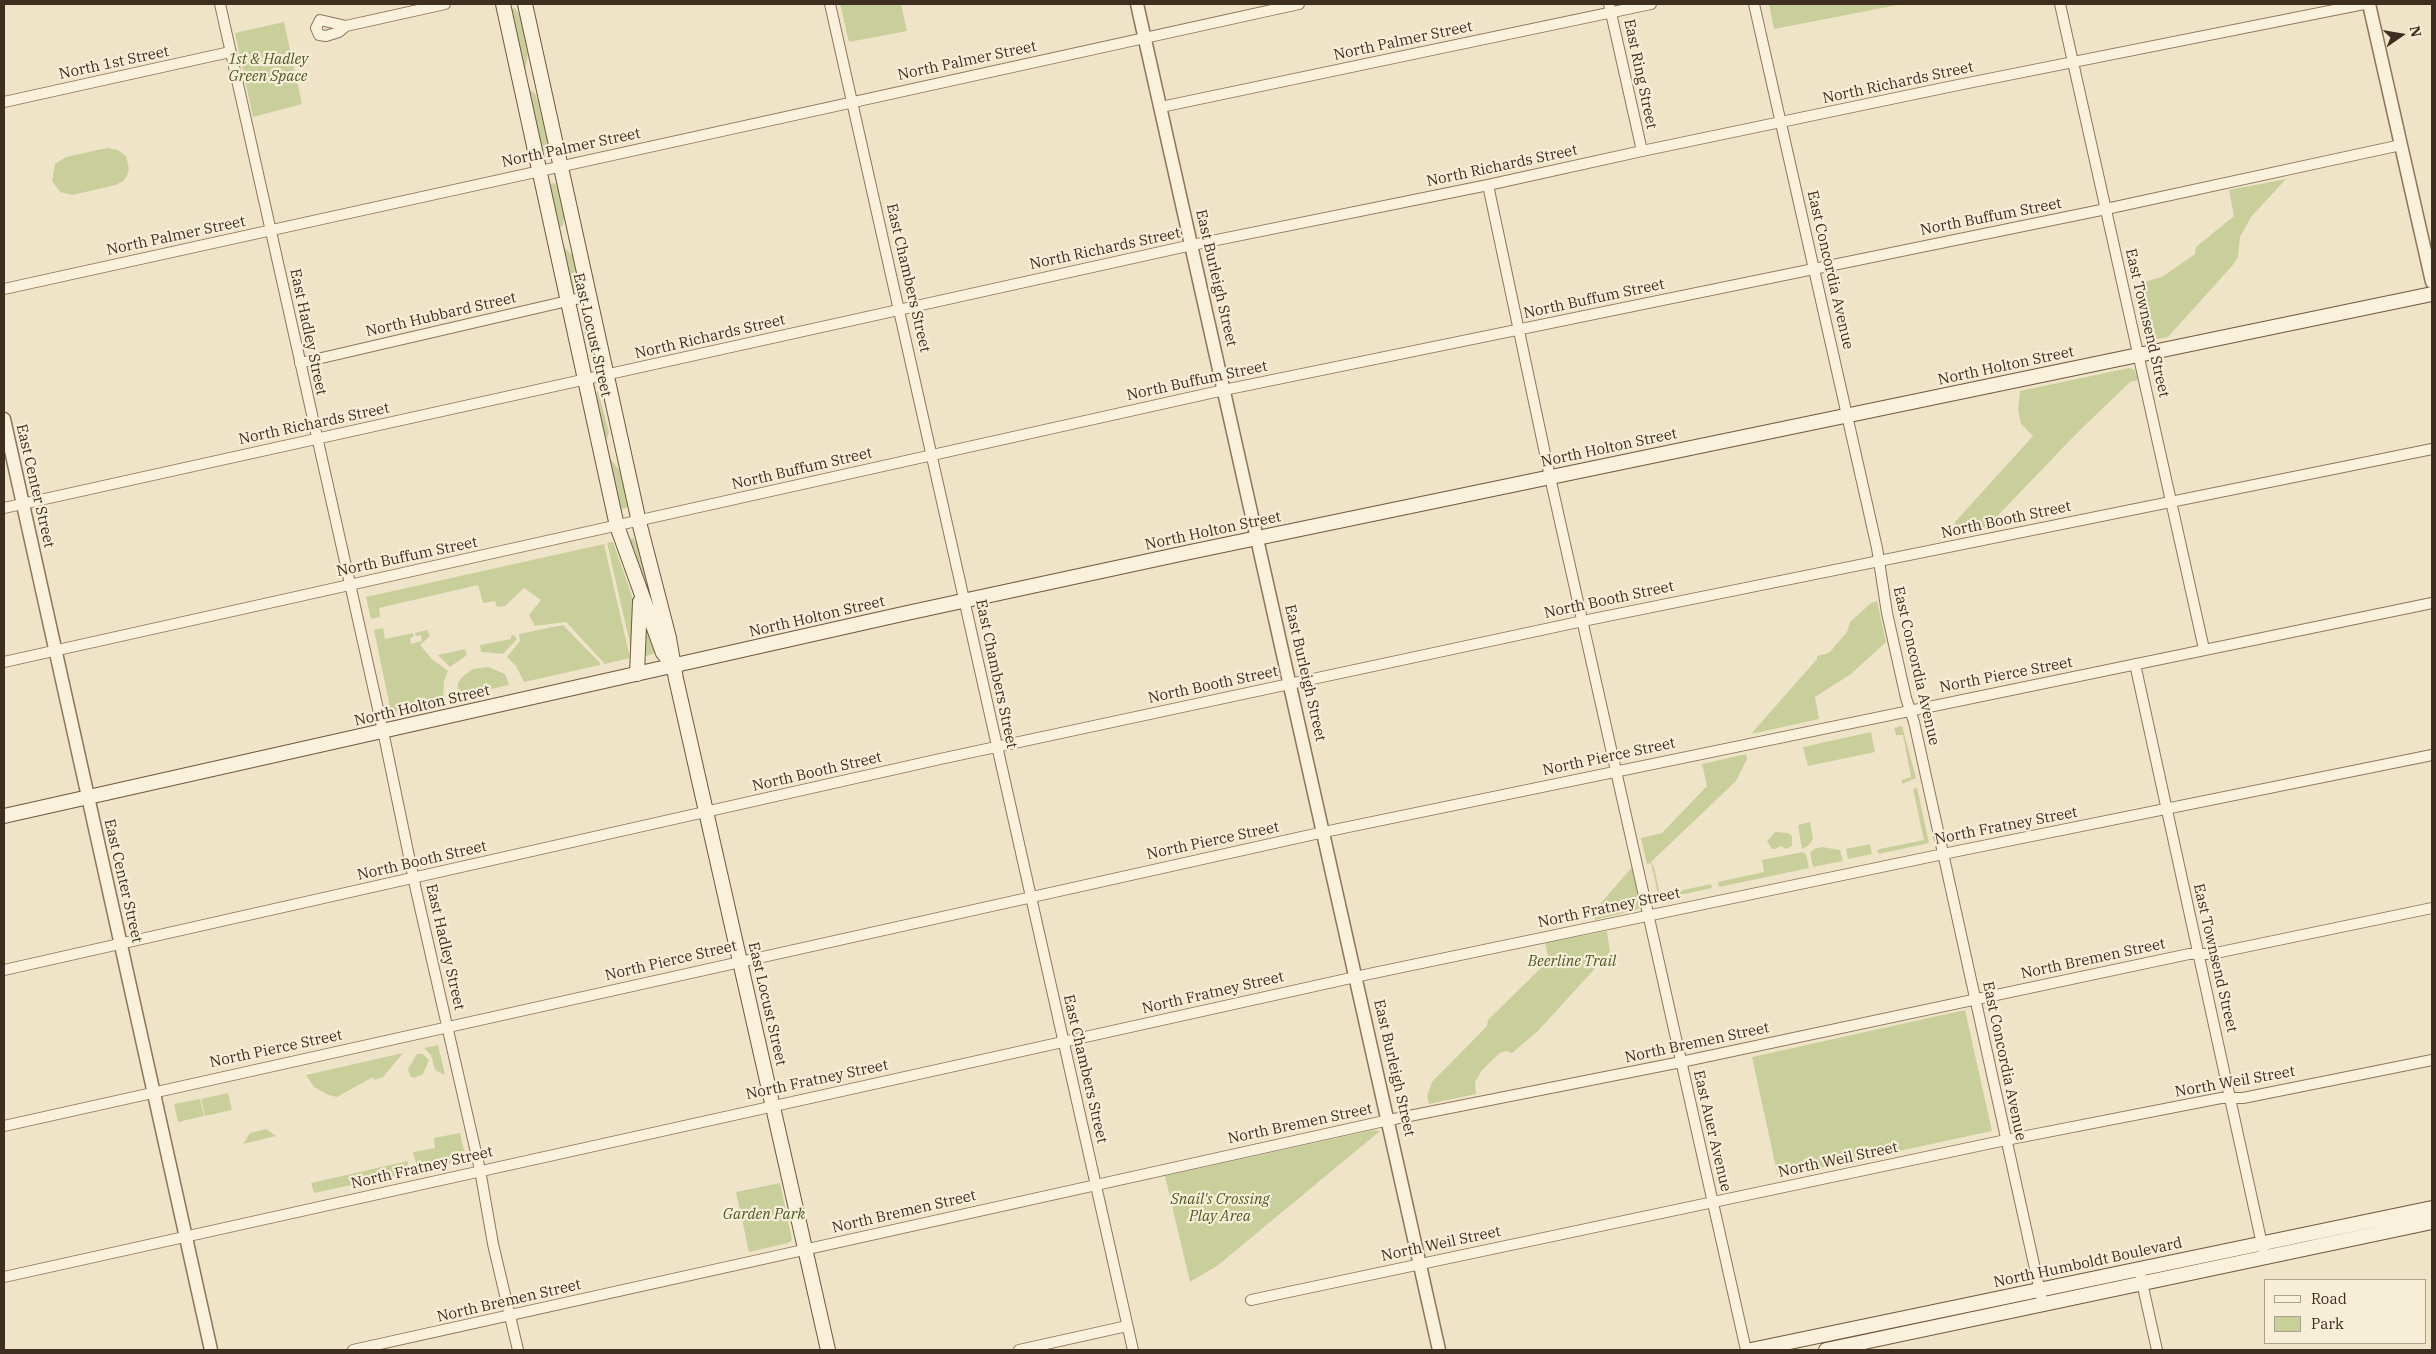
<!DOCTYPE html>
<style>
body{margin:0}
#map{position:relative;width:2436px;height:1354px;overflow:hidden;background:#f0e4c8;font-family:"IBM Plex Serif",serif}
canvas{display:block}
.frame{position:absolute;inset:0;border:5px solid #3d2e20;pointer-events:none}
.legend{position:absolute;left:2264px;top:1279px;width:162px;height:65px;box-sizing:border-box;background:#f7eed8;border:1px solid #ada18e;margin:0;padding:6px 9px;list-style:none;font-size:15px;color:#3d2e20}
.legend li{display:flex;align-items:center;gap:10px;height:25px}
.legend b{width:25px;border:1px solid #ada18e}
.north{position:absolute;left:2376px;top:10px;width:50px;height:50px;-webkit-text-stroke:4px #f7eed8;paint-order:stroke;rotate:77deg;font-size:14px;font-weight:700;line-height:20px;text-align:center;color:#3d2e20}
.north::after{content:'';display:block;margin:auto;width:18px;height:22px;background:#3d2e20;clip-path:polygon(50% 0,100% 100%,50% 72%,0 100%)}
</style>
<div id="map">
<canvas width="2436" height="1354"></canvas>
<div class="frame"></div>
<ul class="legend">
<li><b style="height:6px;background:#faf1dc"></b>Road</li>
<li><b style="height:14px;background:#c9cf9b"></b>Park</li>
</ul>
<div class="north">N</div>
</div>
<script>
const ctx = document.querySelector('canvas').getContext('2d');
ctx.lineJoin = 'round';
function fillPath(path, color) { ctx.fillStyle = color; ctx.fill(path, 'evenodd'); }
const shape = rows => new Path2D(rows.map(r => 'M' + r).join(''));
function trace(path, color, width, dash) { ctx.strokeStyle = color; ctx.lineWidth = width; ctx.lineCap = dash ? 'butt' : 'round'; ctx.setLineDash(dash || []); ctx.stroke(path); }
function label(font, color, halo, rows, align = 'center') {
  ctx.font = font + ' "IBM Plex Serif",serif'; ctx.lineWidth = 4.5; ctx.setLineDash([]); ctx.textBaseline = 'middle'; ctx.strokeStyle = halo; ctx.fillStyle = color; for (const [text, x, y, turn = 0] of rows) {
    ctx.save(); ctx.translate(x, y); ctx.rotate((+turn || 0) * Math.PI / 180); ctx.textAlign = isNaN(turn) ? turn : align; if (halo) ctx.strokeText(text, 0, 0); ctx.fillText(text, 0, 0); ctx.restore();
  }
}
fillPath(shape([
 [840,4,901,4,907,31,849,42],
 [1769,4,1903,4,1774,29],
 [515,8,520,16,528,54,525,70,520,65,509,9],
 [284,22,302,104,253,117,235,33],
 [529,89,535,94,538,101,547,140,546,150,541,151,527,96],
 [107,148,118,150,126,156,129,169,127,176,123,181,116,185,72,195,60,192,52,181,55,164,66,157],
 [2286,179,2251,217,2240,237,2238,257,2232,266,2168,337,2149,341,2144,339,2132,285,2162,277,2195,254,2196,247,2234,216,2229,190],
 [555,183,560,192,565,214,563,225,557,231,549,192,550,184],
 [563,246,574,257,578,272,577,283,574,291,571,291,561,248],
 [584,308,586,310,596,353,596,360,592,361,580,312,580,309],
 [2129,368,2135,370,2138,380,2130,382,2076,434,1985,529,1952,536,1955,522,2033,436,2021,424,2018,410,2020,391],
 [598,392,609,432,606,442,595,393],
 [611,460,621,472,628,502,627,508,622,509,618,504,609,461],
 [633,538,639,547,659,625,633,551,630,539],
 [613,542,633,599,635,612,633,657,607,543],
 [604,544,630,658,605,664,566,622,535,626,529,615,541,600,524,588,505,606,497,607,495,601,483,603,478,585,379,608,380,617,371,619,366,597],
 [1877,601,1886,642,1851,674,1815,697,1819,719,1751,734,1817,659,1817,656,1829,653,1847,632,1850,622,1871,603],
 [563,625,600,663,600,665,524,682,516,666,507,657,520,641,519,634],
 [383,628,385,639,413,633,413,637,410,638,411,644,422,641,421,635,416,636,415,633,427,630,430,636,420,645,432,659,448,671,444,681,443,701,391,712,374,630],
 [646,628,656,653,647,656,645,655],
 [514,635,517,639,503,654,481,652,480,645,511,639,511,636],
 [465,649,467,655,450,667,438,655],
 [488,667,505,674,509,685,457,697,458,683,462,677,473,669],
 [1902,726,1916,778,1902,784,1902,780,1911,777,1903,735,1896,735,1894,728],
 [1871,732,1875,752,1808,766,1803,747],
 [1746,754,1747,759,1736,781,1651,862,1654,867,1660,895,1711,884,1712,888,1661,899,1659,898,1651,863,1647,864,1641,838,1662,833,1707,786,1702,764],
 [1917,788,1929,843,1879,854,1877,851,1880,849,1924,840,1913,789],
 [1810,822,1813,839,1809,845,1802,849,1798,825],
 [1775,832,1788,833,1792,836,1792,846,1786,849,1781,846,1775,849,1772,849,1767,841],
 [1870,844,1872,854,1848,859,1846,849],
 [1822,847,1840,850,1843,861,1813,867,1810,853,1814,849],
 [1803,852,1806,854,1809,868,1719,887,1718,882,1764,872,1762,860],
 [1633,866,1642,904,1639,909,1595,920,1593,912],
 [1607,931,1610,952,1537,1032,1512,1053,1506,1051,1500,1053,1482,1070,1475,1082,1476,1094,1429,1104,1427,1096,1432,1082,1487,1026,1488,1020,1549,960,1545,943],
 [1965,1010,1992,1131,1778,1177,1752,1057],
 [438,1045,445,1074,443,1074,435,1070,431,1055,424,1048],
 [403,1053,383,1077,374,1080,373,1077,337,1097,329,1095,314,1087,306,1075],
 [417,1054,423,1054,429,1060,423,1074,414,1078,410,1076,408,1069],
 [228,1093,232,1110,205,1116,201,1099],
 [200,1099,204,1116,178,1122,174,1104],
 [266,1129,276,1136,243,1144,250,1133],
 [1374,1130,1380,1131,1217,1266,1190,1282,1165,1176],
 [460,1133,466,1160,418,1170,413,1152,435,1148,434,1138],
 [408,1161,408,1173,314,1193,311,1183],
 [780,1183,792,1240,788,1243,749,1252,736,1192]
]), '#c9cf9b');
const minor = shape([
 [220,4,383,731,416,890,480,1170,493,1244,518,1350],
 [830,4,1133,1350],
 [1609,4,1642,151],
 [1754,4,1877,548,1887,613,1906,698,1914,722,2043,1305],
 [2060,4,2204,649],
 [346,26,339,32,326,36,319,35,316,28,320,20,346,26,445,4],
 [4,102,230,52],
 [1161,107,1651,4],
 [1488,185,1550,477,1746,1350],
 [4,289,1299,4],
 [300,363,589,296],
 [4,508,1192,245,1488,185,1642,151,1958,85,2364,4],
 [4,662,1224,390,2106,209,2401,145],
 [2135,664,2263,1249],
 [4,970,940,759,1583,621,2432,449],
 [4,1126,1324,832,2432,603],
 [2139,1269,2157,1350],
 [4,1277,1369,974,1953,852,2432,755],
 [1251,1300,2006,1140,2221,1098,2243,1098,2432,1060],
 [353,1350,1389,1120,1681,1062,2189,954,2211,954,2432,908],
 [1019,1350,1127,1326]
]);
const tertiary = shape([
 [1137,4,1439,1350],
 [2369,4,2432,282],
 [4,419,211,1350]
]);
const secondary = shape([
 [503,4,617,526,663,653,673,665],
 [525,4,639,522,669,638,676,679,828,1350],
 [637,674,640,602],
 [4,816,907,613,1190,552,2432,294],
 [1751,1350,2432,1208],
 [1826,1350,2432,1222]
]);
trace(minor, '#8d765c', 12);
trace(tertiary, '#8d765c', 15);
trace(secondary, '#6f573f', 16);
trace(minor, '#faf1dc', 10);
trace(tertiary, '#faf1dc', 12);
trace(secondary, '#faf1dc', 14);
label('15px', '#3d2e20', '#f7eed8', [
 ["North Palmer Street",1403,41,-12],
 ["North Palmer Street",967,61,-12],
 ["North 1st Street",114,63,-12],
 ["East Ring Street",1640,74,78],
 ["North Richards Street",1898,83,-12],
 ["North Palmer Street",571,148,-12],
 ["North Richards Street",1502,166,-12],
 ["North Buffum Street",1991,217,-11],
 ["North Palmer Street",176,236,-12],
 ["North Richards Street",1105,249,-12],
 ["East Concordia Avenue",1830,270,77],
 ["East Chambers Street",908,278,77],
 ["East Burleigh Street",1216,278,77],
 ["North Buffum Street",1594,299,-12],
 ["North Hubbard Street",441,315,-13],
 ["East Townsend Street",2147,323,77],
 ["East Hadley Street",308,332,78],
 ["East Locust Street",592,335,77],
 ["North Richards Street",710,337,-13],
 ["North Holton Street",2006,366,-12],
 ["North Buffum Street",1197,381,-12],
 ["North Richards Street",314,424,-12],
 ["North Holton Street",1609,448,-12],
 ["North Buffum Street",802,469,-13],
 ["East Center Street",35,486,77],
 ["North Booth Street",2006,520,-12],
 ["North Holton Street",1213,531,-12],
 ["North Buffum Street",407,557,-12],
 ["North Booth Street",1609,600,-12],
 ["North Holton Street",817,617,-13],
 ["East Concordia Avenue",1916,666,77],
 ["East Burleigh Street",1305,673,77],
 ["East Chambers Street",996,674,78],
 ["North Pierce Street",2006,675,-11],
 ["North Booth Street",1213,685,-12],
 ["North Holton Street",422,706,-13],
 ["North Pierce Street",1609,757,-12],
 ["North Booth Street",817,772,-13],
 ["North Fratney Street",2006,826,-11],
 ["North Pierce Street",1213,841,-12],
 ["North Booth Street",422,861,-13],
 ["East Center Street",123,881,77],
 ["North Fratney Street",1609,908,-12],
 ["East Hadley Street",445,947,77],
 ["East Townsend Street",2215,958,77],
 ["North Bremen Street",2093,959,-12],
 ["North Pierce Street",671,961,-13],
 ["North Fratney Street",1213,993,-13],
 ["East Locust Street",767,1004,77],
 ["North Bremen Street",1697,1043,-12],
 ["North Pierce Street",276,1049,-12],
 ["East Concordia Avenue",2004,1061,78],
 ["East Burleigh Street",1394,1068,77],
 ["East Chambers Street",1085,1069,77],
 ["North Fratney Street",817,1080,-12],
 ["North Weil Street",2235,1082,-10],
 ["North Bremen Street",1300,1124,-12],
 ["East Auer Avenue",1712,1131,77],
 ["North Weil Street",1838,1160,-12],
 ["North Fratney Street",422,1168,-13],
 ["North Bremen Street",904,1212,-13],
 ["North Weil Street",1441,1244,-12],
 ["North Humboldt Boulevard",2088,1263,-12],
 ["North Bremen Street",509,1301,-13]
]);
label('italic 15px', '#4d5a26', '#f7eed8', [
 ["1st & Hadley",268,60],
 ["Green Space",268,77],
 ["Beerline Trail",1572,962],
 ["Snail's Crossing",1220,1200],
 ["Play Area",1220,1217],
 ["Garden Park",764,1215]
]);
</script>
